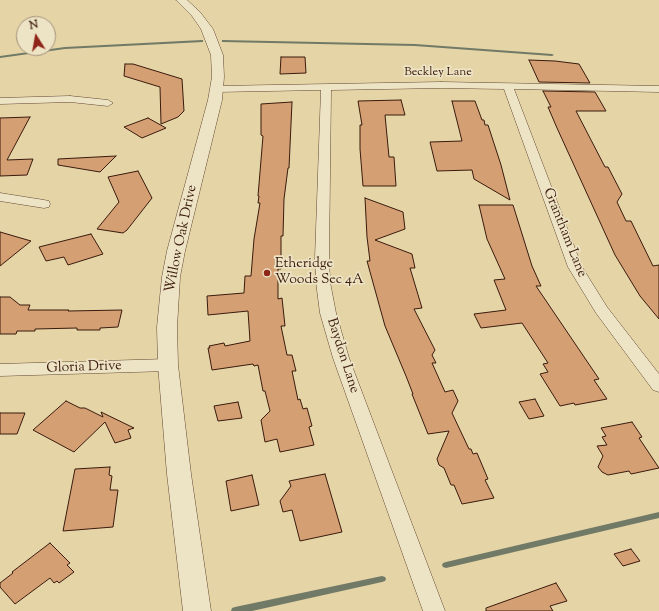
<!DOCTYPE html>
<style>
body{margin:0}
#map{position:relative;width:659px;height:611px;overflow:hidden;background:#e4d4a6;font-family:"Sorts Mill Goudy",serif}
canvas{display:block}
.north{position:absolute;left:16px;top:16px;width:40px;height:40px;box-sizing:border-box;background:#ede3c5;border:1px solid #a5937b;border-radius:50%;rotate:349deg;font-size:11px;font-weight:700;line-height:16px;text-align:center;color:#3a1a0d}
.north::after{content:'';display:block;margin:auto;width:14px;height:18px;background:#8f2418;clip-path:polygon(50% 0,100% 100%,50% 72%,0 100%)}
</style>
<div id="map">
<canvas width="659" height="611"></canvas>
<div class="north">N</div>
</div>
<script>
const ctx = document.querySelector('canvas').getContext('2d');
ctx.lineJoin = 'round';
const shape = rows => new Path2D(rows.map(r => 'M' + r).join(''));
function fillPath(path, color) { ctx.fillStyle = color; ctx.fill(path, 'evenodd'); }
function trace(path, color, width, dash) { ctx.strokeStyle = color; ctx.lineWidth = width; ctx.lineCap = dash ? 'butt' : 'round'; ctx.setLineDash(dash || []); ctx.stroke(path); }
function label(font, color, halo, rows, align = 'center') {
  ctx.font = font + ' "Sorts Mill Goudy",serif'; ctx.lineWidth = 3.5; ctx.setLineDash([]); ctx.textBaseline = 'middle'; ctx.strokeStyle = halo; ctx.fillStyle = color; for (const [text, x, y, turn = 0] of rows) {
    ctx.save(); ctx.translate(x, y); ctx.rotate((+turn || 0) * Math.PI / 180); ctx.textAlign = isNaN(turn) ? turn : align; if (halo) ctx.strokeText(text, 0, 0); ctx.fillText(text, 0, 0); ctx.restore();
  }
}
fillPath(shape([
 [202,40,203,40,203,42,65,49,0,58,0,56,65,47,202,40],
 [222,40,415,44,552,54,554,55,552,56,415,46,223,42,222,42,222,40],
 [659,512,659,518,446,568,443,567,442,565,443,563,446,562,659,512],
 [382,576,385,577,386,579,385,581,382,582,252,611,231,611,232,608,235,607,382,576]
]), '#717967');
const building = shape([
 [281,57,305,57,306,73,280,74,281,57],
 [529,60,555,61,579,64,590,83,539,82,529,60],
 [125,64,133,64,182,79,184,111,178,117,161,124,160,87,124,76,125,64],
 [543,91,595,92,606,111,576,111,605,167,608,167,622,194,617,202,626,221,631,221,653,266,659,265,659,319,640,296,615,255,557,128,548,107,551,107,543,91],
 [401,100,405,115,385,115,389,157,394,157,396,186,363,186,360,149,360,125,362,125,358,101,401,100],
 [452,101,475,101,482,120,484,120,485,125,488,125,501,165,510,200,474,179,472,170,437,171,430,142,462,141,452,101],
 [292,102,289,168,288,168,284,199,283,236,281,236,281,269,278,269,278,299,282,298,285,326,281,326,287,355,292,355,296,371,292,371,298,400,300,399,303,409,307,408,312,426,309,427,314,445,280,452,277,439,265,442,261,420,270,411,265,391,263,391,258,365,254,366,253,364,212,370,208,348,210,348,209,346,224,343,225,346,250,341,248,311,208,315,207,296,244,293,245,276,251,276,254,239,260,203,258,203,259,196,258,196,263,136,261,135,261,104,292,102],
 [30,117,7,160,33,159,27,175,0,176,0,118,30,117],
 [148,118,166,128,142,138,124,127,148,118],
 [116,156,100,172,58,165,58,159,116,156],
 [138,171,152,198,127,230,123,233,97,229,119,202,108,177,138,171],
 [365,198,403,212,405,229,375,240,412,254,415,268,410,268,422,308,414,309,435,350,432,355,436,363,432,363,445,392,453,390,458,401,452,413,469,449,471,449,473,454,477,453,488,479,485,480,494,498,462,504,454,485,451,485,444,468,439,465,437,459,449,431,428,434,412,394,413,394,406,376,385,326,367,261,370,261,367,237,365,198],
 [479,205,513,205,532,266,541,286,536,286,599,379,594,380,607,399,575,405,574,403,560,406,540,374,548,372,543,364,548,363,522,323,481,328,474,314,506,310,494,280,505,279,487,239,479,205],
 [0,232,31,241,0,266,0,232],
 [91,234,103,254,68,265,64,257,46,261,39,247,91,234],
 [0,297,10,297,20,305,30,305,28,310,69,310,68,311,122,310,118,327,100,328,100,330,77,330,77,328,35,329,35,331,17,331,16,334,0,334,0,297],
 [535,399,544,416,529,419,519,402,535,399],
 [66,401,80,408,85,408,103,417,101,412,134,428,128,430,131,438,115,443,105,422,74,452,33,430,66,401],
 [238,402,242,418,218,421,214,406,238,402],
 [0,413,25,413,17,434,0,434,0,413],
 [632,422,642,437,639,438,659,468,631,474,629,471,608,475,602,472,598,467,603,456,597,446,607,445,602,437,606,436,601,428,632,422],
 [110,467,109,475,112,476,110,490,118,490,113,527,63,531,75,469,110,467],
 [325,474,342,532,300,541,292,510,283,512,280,501,291,486,289,481,325,474],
 [252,475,259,505,231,511,226,481,252,475],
 [50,543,70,563,67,565,74,572,59,583,57,581,54,583,50,578,15,604,0,587,0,583,13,573,12,572,50,543],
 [631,549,640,561,623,566,614,554,631,549],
 [556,583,567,601,550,606,553,611,486,611,486,608,556,583]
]);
fillPath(building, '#d39f73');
trace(building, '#3a1a0d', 1);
const minor = shape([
 [441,82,659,86,659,92,514,89,582,267,607,307,659,374,659,392,653,390,596,313,568,267,504,89,441,88,331,90,329,258,330,282,336,313,349,358,445,611,423,611,333,358,320,313,316,282,315,258,321,90,217,92,212,89,217,86,441,82],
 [70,96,108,100,113,103,108,106,70,102,0,104,0,98,70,96],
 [0,193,44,200,49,201,50,204,49,207,44,208,0,201,0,193],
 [168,359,174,361,176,365,174,369,168,371,0,376,0,364,168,359]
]);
const tertiary = shape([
 [176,0,187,0,200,12,213,29,223,55,224,77,222,100,185,251,180,277,177,327,178,365,191,474,211,611,183,611,167,474,158,365,157,327,162,277,167,251,208,100,212,77,211,55,201,29,192,16,176,0]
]);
trace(minor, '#644833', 1);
trace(tertiary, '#644833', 1);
fillPath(minor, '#ede3c5');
fillPath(tertiary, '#ede3c5');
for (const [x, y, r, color] of [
 [267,273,4,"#8f2418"]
]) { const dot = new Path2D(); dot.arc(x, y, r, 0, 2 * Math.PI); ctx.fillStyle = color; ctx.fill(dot); trace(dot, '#ede3c5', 1.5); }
label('12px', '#3a1a0d', '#ede3c5', [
 ["Beckley Lane",438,73]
]);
label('14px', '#3a1a0d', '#ede3c5', [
 ["Grantham Lane",564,233,68],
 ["Willow Oak Drive",182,239,-78],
 ["Baydon Lane",342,356,72],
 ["Gloria Drive",84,368,-2]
]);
label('14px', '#3a1a0d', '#ede3c5', [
 ["Etheridge",275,265],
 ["Woods Sec 4A",275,281]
], 'left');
</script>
